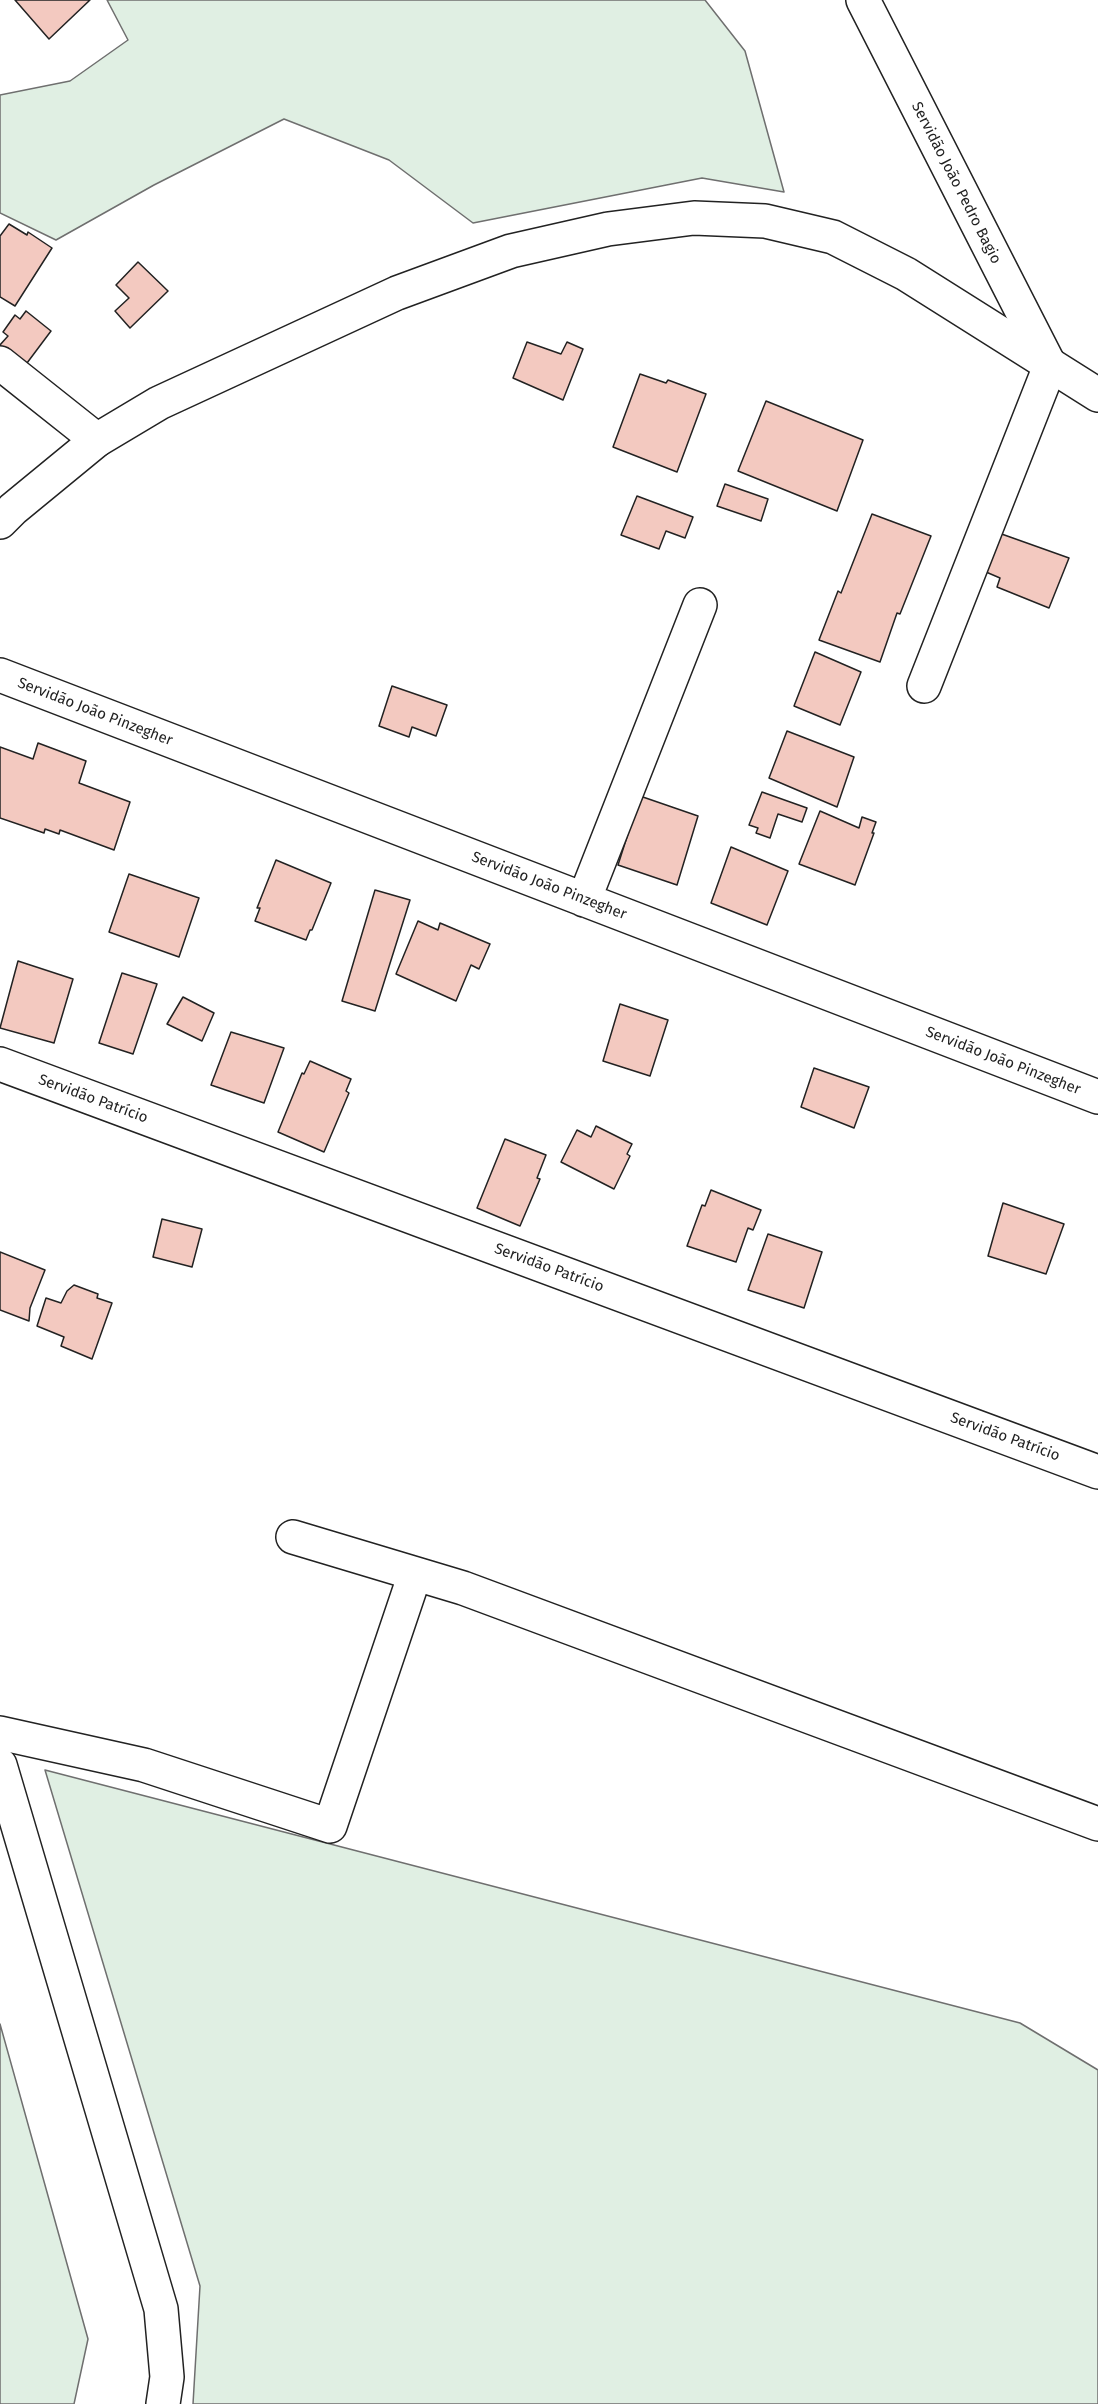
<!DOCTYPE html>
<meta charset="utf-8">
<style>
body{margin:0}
canvas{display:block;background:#fff}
</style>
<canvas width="1098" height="2404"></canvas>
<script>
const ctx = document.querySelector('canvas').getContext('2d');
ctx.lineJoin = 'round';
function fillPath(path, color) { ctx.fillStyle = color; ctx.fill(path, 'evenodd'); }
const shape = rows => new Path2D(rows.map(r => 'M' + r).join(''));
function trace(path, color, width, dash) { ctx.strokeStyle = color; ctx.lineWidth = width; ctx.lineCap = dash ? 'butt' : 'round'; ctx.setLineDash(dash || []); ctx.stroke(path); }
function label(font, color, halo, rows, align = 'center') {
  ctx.font = font + ' "Fira Sans",sans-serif'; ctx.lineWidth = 4.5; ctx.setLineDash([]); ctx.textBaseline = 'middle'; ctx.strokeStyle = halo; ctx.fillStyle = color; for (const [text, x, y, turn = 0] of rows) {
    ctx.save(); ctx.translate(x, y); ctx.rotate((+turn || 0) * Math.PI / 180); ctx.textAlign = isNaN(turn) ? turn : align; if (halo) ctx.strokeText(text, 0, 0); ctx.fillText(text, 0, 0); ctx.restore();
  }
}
const green = shape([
 [107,0,705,0,745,51,784,192,702,178,473,223,389,160,284,119,154,185,56,240,0,213,0,95,70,81,128,40,107,0],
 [45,1770,1020,2023,1098,2070,1098,2404,193,2404,200,2286,45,1770],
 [0,2024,88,2339,74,2404,0,2404,0,2024]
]);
fillPath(green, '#e0efe3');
trace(green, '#6f6f6f', 1.5);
const building = shape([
 [15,0,90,0,49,39,15,0],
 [9,224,27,235,28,232,52,248,15,306,0,297,0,236,9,224],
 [138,262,168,291,130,328,115,311,129,298,116,285,138,262],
 [26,311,51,331,24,367,0,349,0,345,8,336,3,332,15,315,20,319,26,311],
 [527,342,561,354,567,342,583,349,563,400,513,378,527,342],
 [640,374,666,383,668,380,706,394,677,472,613,447,640,374],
 [766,401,863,440,837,511,738,471,766,401],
 [725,484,768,499,761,521,717,506,725,484],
 [637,496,693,517,685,538,666,531,659,549,621,535,637,496],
 [872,514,931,536,900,614,897,613,880,662,819,640,838,591,841,593,872,514],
 [996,532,1069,558,1049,608,997,587,1000,578,986,572,996,532],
 [815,652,861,672,840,725,794,706,815,652],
 [392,686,447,705,436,736,412,727,409,737,379,726,392,686],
 [787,731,854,757,837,807,769,778,787,731],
 [38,743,86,761,79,783,130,802,114,850,60,830,59,834,45,829,44,833,0,818,0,747,33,759,38,743],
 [762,792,807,808,802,822,778,814,770,838,756,833,758,828,749,825,762,792],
 [640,796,698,816,677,885,618,865,640,796],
 [820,811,859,828,862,817,876,822,872,833,874,833,855,885,799,864,820,811],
 [731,847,788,871,767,925,711,903,731,847],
 [276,860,331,883,312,930,310,930,306,940,255,921,260,908,257,908,276,860],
 [129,874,199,898,179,957,109,932,129,874],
 [375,890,410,900,375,1011,342,1001,375,890],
 [418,921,438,930,440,923,490,944,479,969,471,965,456,1001,396,974,418,921],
 [18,961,73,979,54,1043,0,1028,18,961],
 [122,973,157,984,133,1054,99,1043,122,973],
 [183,997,214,1013,202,1041,167,1024,183,997],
 [620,1004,668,1020,650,1076,603,1061,620,1004],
 [231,1032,284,1048,264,1103,211,1085,231,1032],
 [310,1061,351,1079,346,1091,349,1093,324,1152,278,1132,302,1073,304,1074,310,1061],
 [814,1068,869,1087,854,1128,801,1107,814,1068],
 [596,1126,632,1144,627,1154,630,1156,614,1189,561,1162,577,1130,591,1137,596,1126],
 [505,1139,546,1155,537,1178,540,1179,520,1226,477,1208,505,1139],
 [711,1190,761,1210,753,1230,748,1228,736,1262,687,1246,702,1205,705,1206,711,1190],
 [1003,1203,1064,1224,1046,1274,988,1256,1003,1203],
 [162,1219,202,1229,192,1267,153,1257,162,1219],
 [768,1234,822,1252,804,1308,748,1290,768,1234],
 [0,1252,45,1270,30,1308,29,1321,0,1310,0,1252],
 [74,1285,98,1294,97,1298,112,1303,92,1359,61,1346,64,1337,37,1326,46,1298,61,1303,67,1291,74,1285]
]);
fillPath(building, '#f3c9c0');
trace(building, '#222', 1.5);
const street = shape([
 [863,0,1050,366,924,686],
 [0,363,97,440],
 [0,675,1098,1097],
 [584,900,700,605],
 [0,1064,1098,1472],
 [293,1537,463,1588,1098,1824],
 [0,1733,144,1765,330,1826,415,1574]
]);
const secondary = shape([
 [0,522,13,509,97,440,159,403,397,293,511,251,608,229,694,218,765,221,833,237,906,274,1098,395],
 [0,1765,161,2309,167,2377,163,2404]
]);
trace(street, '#222', 36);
trace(secondary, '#222', 36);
trace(street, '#fff', 33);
trace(secondary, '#fff', 33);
label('15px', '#222', '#fff', [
 ["Servidão João Pedro Bagio",956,183,63],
 ["Servidão João Pinzegher",95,712,21],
 ["Servidão João Pinzegher",549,886,21],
 ["Servidão João Pinzegher",1003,1061,21],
 ["Servidão Patrício",93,1099,20],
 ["Servidão Patrício",549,1268,20],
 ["Servidão Patrício",1005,1437,20]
]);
</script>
